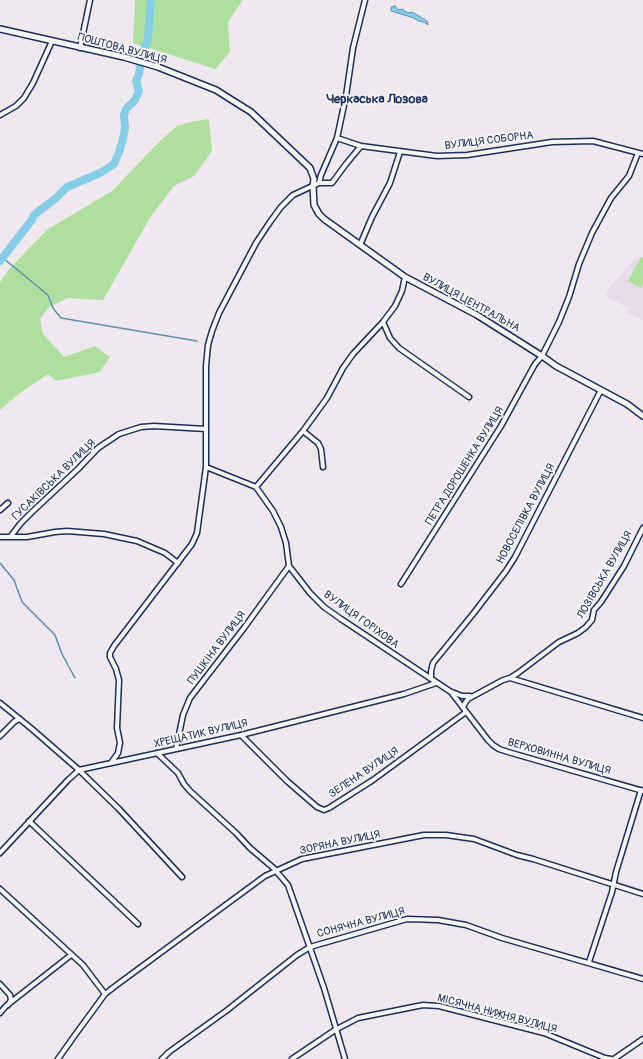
<!DOCTYPE html>
<meta charset="utf-8">
<style>
body{margin:0}
canvas{display:block;background:#efe9ef}
</style>
<canvas width="643" height="1059"></canvas>
<script>
const ctx = document.querySelector('canvas').getContext('2d');
ctx.lineJoin = 'round';
function fillPath(path, color) { ctx.fillStyle = color; ctx.fill(path, 'evenodd'); }
const shape = rows => new Path2D(rows.map(r => 'M' + r).join(''));
function trace(path, color, width, dash) { ctx.strokeStyle = color; ctx.lineWidth = width; ctx.lineCap = dash ? 'butt' : 'round'; ctx.setLineDash(dash || []); ctx.stroke(path); }
function label(font, color, halo, rows, align = 'center') {
  ctx.font = font + ' Pangolin,sans-serif'; ctx.lineWidth = 3.5; ctx.setLineDash([]); ctx.textBaseline = 'middle'; ctx.strokeStyle = halo; ctx.fillStyle = color; for (const [text, x, y, turn = 0] of rows) {
    ctx.save(); ctx.translate(x, y); ctx.rotate((+turn || 0) * Math.PI / 180); ctx.textAlign = isNaN(turn) ? turn : align; if (halo) ctx.strokeText(text, 0, 0); ctx.fillText(text, 0, 0); ctx.restore();
  }
}
fillPath(shape([
 [639,257,643,257,643,320,627,313,630,309,608,298,606,294,606,292,633,261]
]), '#e7daeb');
fillPath(shape([
 [135,0,243,0,228,22,230,52,215,69,133,43],
 [209,119,212,151,194,176,174,186,151,216,103,300,68,298,49,307,40,319,43,334,64,357,95,346,110,357,100,372,56,381,48,374,20,393,0,410,0,282,10,268,48,229,112,191,157,144,177,126,190,122],
 [641,257,643,258,643,284,641,288,628,281]
]), '#afdf9f');
const water = shape([
 [395,6,398,10,402,9,408,13,412,12,427,21,428,25,424,22,418,21,414,18,391,11,391,7,395,6]
]);
fillPath(water, '#86cde7');
trace(water, '#5b8eb0', 1);
trace(shape([
 [3,258,48,295,53,308,61,318,197,341],
 [0,563,14,580,22,602,55,635,62,654,75,678]
]), '#5b8eb0', 1.5);
trace(shape([
 [0,261,31,221,34,215,56,198,67,187,100,173,114,164,119,152,123,139,125,128,124,115,126,109,135,100,139,91,136,81,139,74,142,54,148,39,151,0]
]), '#86cde7', 8);
const minor = shape([
 [80,48,90,0],
 [0,115,16,106,24,98,33,83,52,41],
 [337,138,361,146,437,156,467,155,552,142,593,141,643,154],
 [319,183,332,183,346,164,361,146],
 [360,245,372,217,390,183,400,152],
 [383,322,390,338,399,348,469,397],
 [303,431,318,443,321,449,323,467],
 [206,467,256,487,273,511,281,527,286,543,289,566,310,593,324,607,341,619,451,692,488,740,493,745,499,749,508,752,643,791],
 [256,487,303,431,327,398,343,368,353,354,383,322,395,306,402,291,405,277],
 [0,510,8,503],
 [11,536,21,523,32,512,78,469,98,448,119,434,141,427,154,426,206,429],
 [0,537,27,537,55,532,67,531,104,534,137,541,165,553,178,563],
 [401,584,501,426,535,364,542,356,559,322,569,297,579,264,592,233,611,198,629,176,638,153],
 [510,678,643,718],
 [431,679,431,671,433,663,473,614,506,571,515,557,601,390],
 [452,692,462,696,470,696],
 [0,703,32,729,79,770,119,809,182,877],
 [463,708,465,703,468,699,503,680,510,678,518,673,559,642,578,633,586,627,592,620,594,610,601,602,624,566,643,528],
 [241,735,287,781,317,807,324,810,329,808,373,780,466,712],
 [0,736,14,722,17,720,20,719],
 [176,749,183,715,190,698,244,628,289,566],
 [157,753,178,773,184,784,190,791,236,833,250,848,277,871],
 [111,763,118,753,120,743,117,728,119,680,116,669,110,657,110,653,114,646,192,544,197,533,206,467,206,366,208,345,212,331,219,313,256,243,270,222,281,207,293,195,319,183,321,175,337,138,346,96,353,48,365,0],
 [29,821,138,924],
 [0,853,68,780,79,770,241,735,404,694,436,683],
 [276,871,288,885,324,988,345,1059],
 [0,889,83,965,105,994],
 [589,962,612,892,616,872,641,790],
 [0,984,10,995,11,1000,8,1005],
 [0,1013,6,1006,71,955],
 [58,1059,75,1035,105,994,118,984,265,876,302,859,424,835,446,835,474,839,517,855,533,859,643,894],
 [162,1059,169,1052,226,1011,297,955,310,947,407,919,438,920,466,925,502,938,643,979],
 [292,1059,335,1030,358,1018,423,1005,439,1006,544,1033,605,1058,611,1059],
 [614,1059,643,1039]
]);
const tertiary = shape([
 [0,29,124,57,158,67,216,90,235,102,251,112,310,168,314,179,313,186,314,205,319,214,324,219,405,277,477,315,542,356,556,366,627,404,643,416]
]);
trace(minor, '#1b2f5e', 7);
trace(tertiary, '#1b2f5e', 8);
trace(minor, '#f6f6f2', 4);
trace(tertiary, '#f6f6f2', 5);
label('11px', '#1b2f5e', '#f6f6f2', [
 ["ПОШТОВА ВУЛИЦЯ",122,49,15],
 ["ВУЛИЦЯ СОБОРНА",489,141,-7],
 ["ВУЛИЦЯ ЦЕНТРАЛЬНА",471,303,29],
 ["ПЕТРА ДОРОШЕНКА ВУЛИЦЯ",465,466,-58],
 ["ГУСАКІВСЬКА ВУЛИЦЯ",54,480,-44],
 ["НОВОСЕЛІВКА ВУЛИЦЯ",526,514,-62],
 ["ЛОЗІВСЬКА ВУЛИЦЯ",605,575,-60],
 ["ВУЛИЦЯ ГОРІХОВА",361,620,36],
 ["ПУШКІНА ВУЛИЦЯ",217,648,-53],
 ["ХРЕЩАТИК ВУЛИЦЯ",201,734,-13],
 ["ВЕРХОВИННА ВУЛИЦЯ",559,757,16],
 ["ЗЕЛЕНА ВУЛИЦЯ",364,773,-34],
 ["ЗОРЯНА ВУЛИЦЯ",340,843,-12],
 ["СОНЯЧНА ВУЛИЦЯ",361,923,-15],
 ["МІСЯЧНА НИЖНЯ ВУЛИЦЯ",497,1014,15]
]);
label('bold 13px', '#1b2f5e', '#f6f6f2', [
 ["Черкаська Лозова",377,100]
]);
</script>
